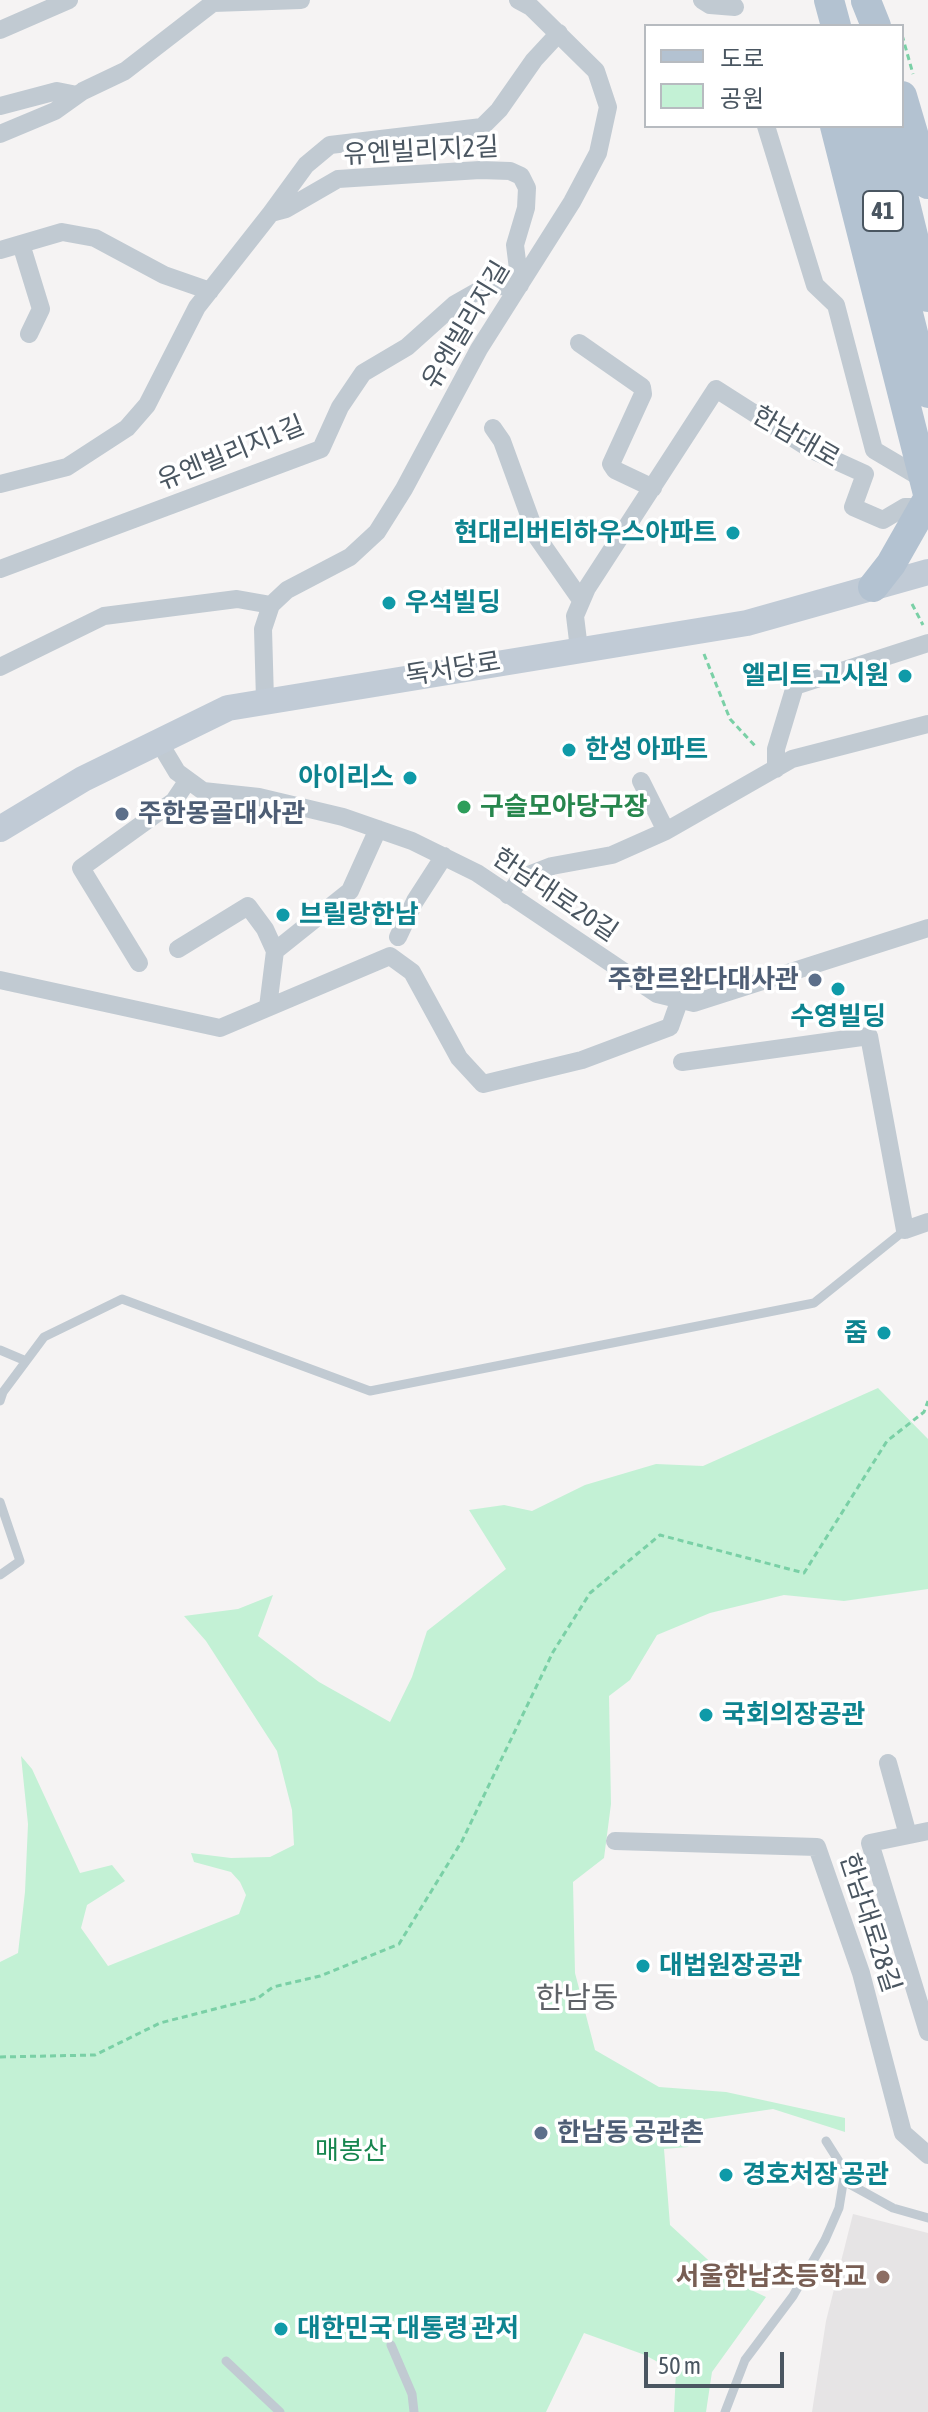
<!DOCTYPE html>
<meta charset="utf-8">
<style>
body{margin:0}
#map{position:relative;width:928px;height:2412px;overflow:hidden;background:#f5f3f3;font-family:"Asap Condensed","Noto Sans KR",sans-serif}
canvas{display:block}
.legend{position:absolute;left:644px;top:24px;width:260px;height:104px;box-sizing:border-box;background:#fff;border:2px solid #b7bbc0;margin:0;padding:10px 14px;list-style:none;font-size:24px;color:#4a5661}
.legend li{display:flex;align-items:center;gap:16px;height:40px}
.legend b{width:40px;border:2px solid #b7bbc0}
.scale{position:absolute;left:644px;top:2352px;width:140px;height:36px;box-sizing:border-box;border:4px solid #4a5661;border-top:0;padding-left:10px;font-size:24px;line-height:28px;white-space:nowrap;color:#4a5661;-webkit-text-stroke:6px #fff;paint-order:stroke}
</style>
<div id="map">
<canvas width="928" height="2412"></canvas>
<ul class="legend">
<li><b style="height:10px;background:#b3c2d1"></b>도로</li>
<li><b style="height:22px;background:#c3f1d5"></b>공원</li>
</ul>
<div class="scale">50 m</div>
</div>
<script>
const ctx = document.querySelector('canvas').getContext('2d');
ctx.lineJoin = 'round';
function fillPath(path, color) { ctx.fillStyle = color; ctx.fill(path, 'evenodd'); }
const shape = rows => new Path2D(rows.map(r => 'M' + r).join(''));
function trace(path, color, width, dash) { ctx.strokeStyle = color; ctx.lineWidth = width; ctx.lineCap = dash ? 'butt' : 'round'; ctx.setLineDash(dash || []); ctx.stroke(path); }
function label(font, color, halo, rows, align = 'center') {
  ctx.font = font + ' "Asap Condensed","Noto Sans KR",sans-serif'; ctx.lineWidth = 7; ctx.setLineDash([]); ctx.textBaseline = 'middle'; ctx.strokeStyle = halo; ctx.fillStyle = color; for (const [text, x, y, turn = 0] of rows) {
    ctx.save(); ctx.translate(x, y); ctx.rotate((+turn || 0) * Math.PI / 180); ctx.textAlign = isNaN(turn) ? turn : align; if (halo) ctx.strokeText(text, 0, 0); ctx.fillText(text, 0, 0); ctx.restore();
  }
}
fillPath(shape([
 [853,2214,928,2233,928,2412,812,2412,826,2321]
]), '#e6e4e5');
fillPath(shape([
 [878,1388,928,1439,928,1589,844,1601,784,1595,710,1613,657,1635,630,1680,609,1696,611,1804,604,1858,573,1882,575,1973,595,2050,659,2087,726,2092,845,2118,845,2132,773,2109,705,2119,688,2147,664,2149,670,2225,730,2280,766,2297,712,2372,706,2412,674,2412,676,2372,645,2355,584,2333,546,2412,0,2412,0,1962,18,1953,25,1892,28,1824,21,1756,32,1769,80,1873,112,1865,125,1881,87,1905,81,1928,108,1966,239,1914,246,1895,240,1882,231,1872,194,1862,191,1853,231,1858,270,1857,294,1845,292,1810,277,1751,206,1641,184,1616,238,1609,273,1595,258,1636,319,1682,390,1722,412,1677,427,1631,506,1569,469,1510,504,1505,532,1511,585,1485,656,1464,703,1466]
]), '#c3f1d5');
trace(shape([
 [902,35,913,74],
 [912,604,923,625],
 [704,654,730,719,757,748],
 [0,2057,95,2055,160,2023,258,1998,273,1987,320,1976,399,1944,462,1841,553,1652,590,1593,660,1535,804,1573,887,1441,924,1412,928,1401]
]), '#7ad0a6', 3, [6, 4]);
trace(shape([
 [0,1350,26,1361],
 [0,1401,3,1392,44,1337,122,1299,370,1391,814,1303,905,1230],
 [0,1502,20,1561,0,1575],
 [844,2181,893,2208,928,2218],
 [391,2345,412,2394,414,2412],
 [226,2361,280,2412],
 [725,2412,745,2360,793,2296,825,2240,839,2208,845,2171,826,2141]
]), '#c1cad2', 9);
trace(shape([
 [702,0,710,5,735,7],
 [0,30,69,0],
 [0,106,57,91,77,95],
 [766,126,815,285,836,305,874,450,923,479],
 [0,134,55,111,83,91,125,71,213,3,301,0],
 [271,213,306,165,330,145,482,127,499,110,534,60,559,33],
 [21,244,41,309,29,334],
 [0,250,62,232,95,238,164,275,210,291],
 [579,343,642,387,643,394,611,464,615,470,653,488],
 [493,428,502,441,537,537,581,600],
 [0,484,67,467,127,428,147,405,197,307,271,213,286,209,338,179,480,170,510,171,521,176,527,188,526,208,515,245,520,285,485,287,455,304,407,347,363,373,340,407,321,449,0,569],
 [579,649,575,616,587,588,716,389,810,449,865,474,853,507,883,520,905,507,923,507],
 [0,667,104,616,237,599,271,605],
 [265,700,263,629,271,605,287,590,350,557,377,532,404,489,479,349,572,202,598,153,608,107,596,71,531,7,518,0],
 [159,742,177,772,203,791,259,797,343,817,412,841,477,873,657,994,694,1003,928,928],
 [776,769,776,749,795,686,928,643],
 [641,781,666,831],
 [508,895,521,878,552,866,612,855,666,831,792,759,928,724],
 [398,937,415,901,444,856],
 [178,949,248,906,265,929,275,951],
 [139,963,81,868,174,801,188,780],
 [0,980,220,1028,390,956,412,972,459,1058,483,1084,582,1060,670,1027,680,999],
 [268,1007,275,951,350,891,378,829],
 [682,1062,869,1036,905,1230,928,1222],
 [888,1763,908,1835],
 [928,1831,870,1843,928,2032],
 [615,1841,817,1847,861,1973,903,2133,928,2155]
]), '#c1cad2', 18);
trace(shape([
 [0,829,83,779,228,708,747,623,928,572]
]), '#c1cbd6', 26);
trace(shape([
 [829,0,836,26],
 [866,1,876,26],
 [902,96,928,184],
 [835,126,928,494],
 [861,126,928,393],
 [886,126,928,297],
 [873,587,891,564,928,499]
]), '#b3c2d1', 30);
for (const [x, y, r, color] of [
 [733,533,8,"#0f9aa8"],
 [389,603,8,"#0f9aa8"],
 [905,676,8,"#0f9aa8"],
 [569,750,8,"#0f9aa8"],
 [410,778,8,"#0f9aa8"],
 [464,807,8,"#2e9e5b"],
 [122,814,8,"#5c6f8a"],
 [283,915,8,"#0f9aa8"],
 [815,980,8,"#5c6f8a"],
 [838,989,8,"#0f9aa8"],
 [884,1333,8,"#0f9aa8"],
 [706,1715,8,"#0f9aa8"],
 [643,1966,8,"#0f9aa8"],
 [541,2133,8,"#5c6f8a"],
 [726,2175,8,"#0f9aa8"],
 [883,2277,8,"#8d6e63"],
 [281,2329,8,"#0f9aa8"]
]) { const dot = new Path2D(); dot.arc(x, y, r, 0, 2 * Math.PI); ctx.fillStyle = color; ctx.fill(dot); trace(dot, '#fff', 3); }
for (const [x, y, w] of [
 [883,211,40]
]) { const box = new Path2D(); box.roundRect(x - w / 2, y - 20, w, 40, 6); ctx.fillStyle = '#fff'; ctx.fill(box); trace(box, '#4a5661', 2); }
label('bold 24px', '#4a5661', null, [
 ["41",883,211]
]);
label('26px', '#4a5661', '#fff', [
 ["유엔빌리지2길",421,151,-3],
 ["유엔빌리지길",466,325,-59],
 ["한남대로",796,437,30],
 ["유엔빌리지1길",231,453,-22],
 ["독서당로",453,669,-9],
 ["한남대로20길",555,895,34],
 ["한남대로28길",870,1923,72]
]);
label('bold 26px', '#0d838f', '#fff', [
 ["현대리버티하우스아파트",717,533,"right"],
 ["우석빌딩",405,603],
 ["엘리트 고시원",889,676,"right"],
 ["한성 아파트",585,750],
 ["아이리스",394,778,"right"],
 ["브릴랑한남",299,915],
 ["수영빌딩",838,1017,"center"],
 ["줌",868,1333,"right"],
 ["국회의장공관",722,1715],
 ["대법원장공관",659,1966],
 ["경호처장 공관",742,2175],
 ["대한민국 대통령 관저",297,2329]
], 'left');
label('bold 26px', '#27864d', '#fff', [
 ["구슬모아당구장",480,807]
], 'left');
label('bold 26px', '#4e5e75', '#fff', [
 ["주한몽골대사관",138,814],
 ["주한르완다대사관",799,980,"right"],
 ["한남동 공관촌",557,2133]
], 'left');
label('26px', '#17864f', '#fff', [
 ["매봉산",351,2151]
]);
label('bold 26px', '#785e54', '#fff', [
 ["서울한남초등학교",867,2277]
], 'right');
label('30px', '#5f6368', '#fff', [
 ["한남동",577,1999]
]);
</script>
